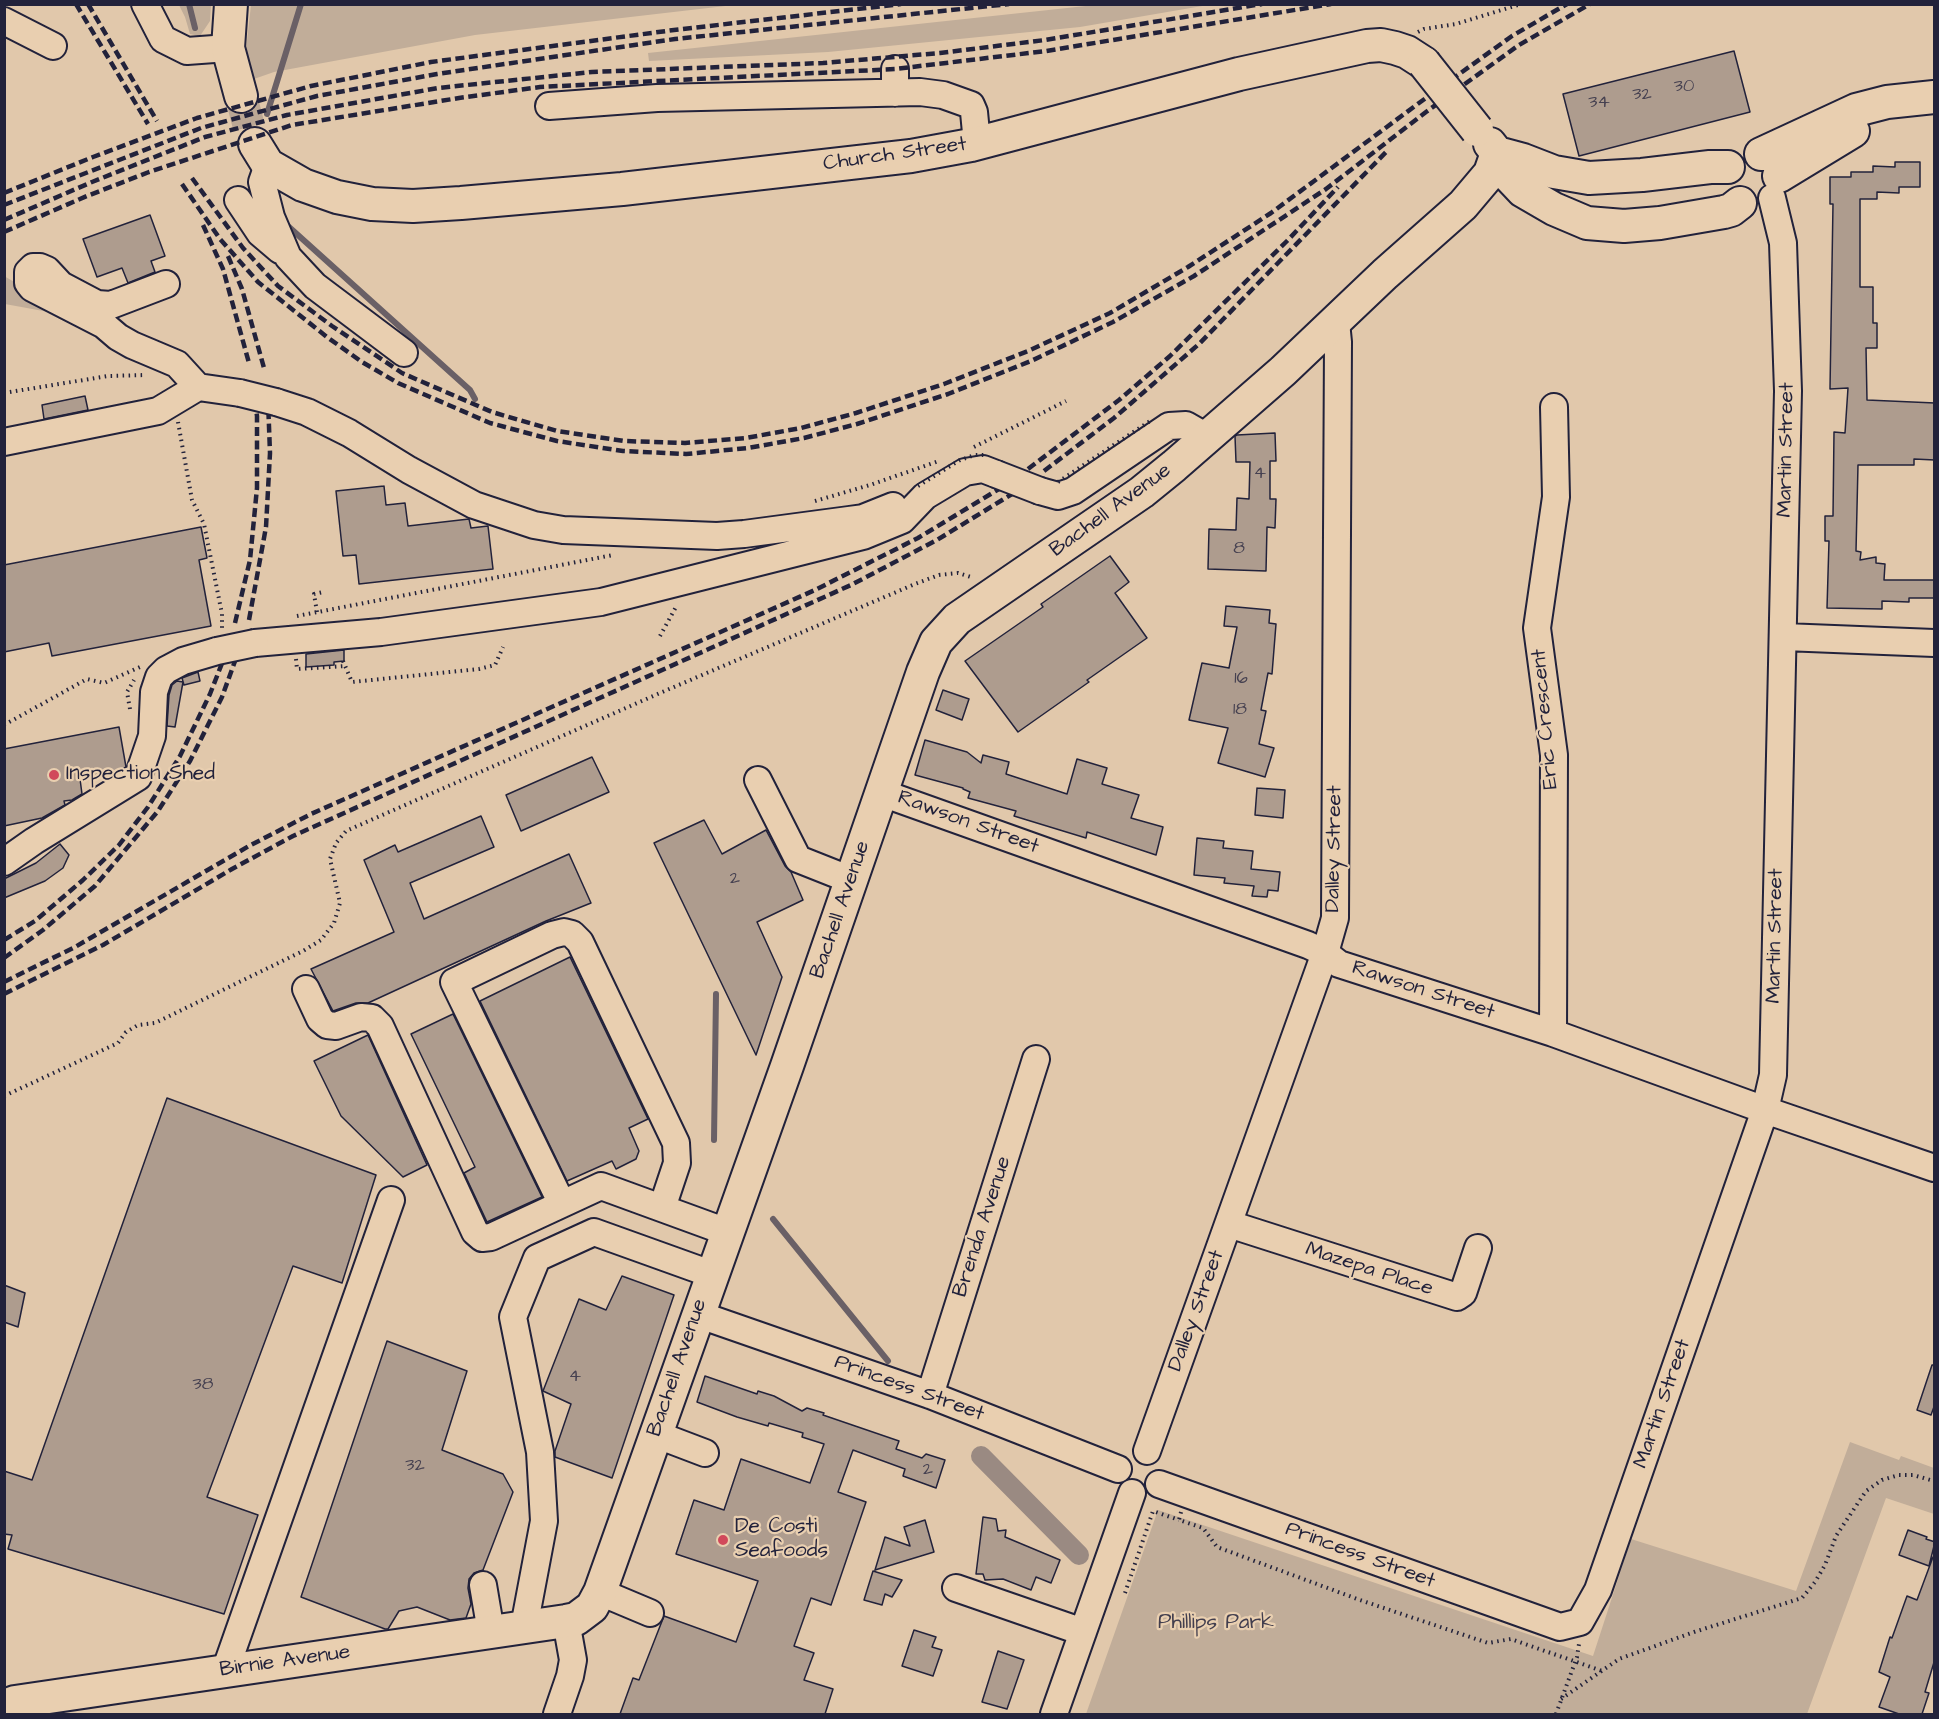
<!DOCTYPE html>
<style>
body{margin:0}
#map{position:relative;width:1939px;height:1719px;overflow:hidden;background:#e1c8ab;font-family:"Architects Daughter",sans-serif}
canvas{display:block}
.frame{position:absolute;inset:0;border:6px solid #22223b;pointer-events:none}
</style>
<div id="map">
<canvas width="1939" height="1719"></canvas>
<div class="frame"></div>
</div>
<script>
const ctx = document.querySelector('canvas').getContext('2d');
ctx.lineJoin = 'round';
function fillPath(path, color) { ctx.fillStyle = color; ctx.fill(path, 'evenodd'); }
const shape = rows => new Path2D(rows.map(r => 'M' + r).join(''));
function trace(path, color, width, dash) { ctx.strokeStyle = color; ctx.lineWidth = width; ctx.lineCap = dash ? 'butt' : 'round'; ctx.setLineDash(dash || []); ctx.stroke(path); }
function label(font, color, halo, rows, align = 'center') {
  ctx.font = font + ' "Architects Daughter",sans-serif'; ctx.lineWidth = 4.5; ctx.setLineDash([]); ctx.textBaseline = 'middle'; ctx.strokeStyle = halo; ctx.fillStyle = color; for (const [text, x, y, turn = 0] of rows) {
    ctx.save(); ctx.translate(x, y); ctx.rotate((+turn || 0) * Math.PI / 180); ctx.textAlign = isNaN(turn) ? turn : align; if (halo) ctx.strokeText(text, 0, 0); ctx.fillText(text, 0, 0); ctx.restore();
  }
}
fillPath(shape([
 [179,5,211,5,210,21,200,36,190,34,185,17],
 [251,5,734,5,475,35,274,72,251,80,246,50],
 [1095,5,1208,5,1080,27,828,52,649,61,648,53],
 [4,276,66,312,65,315,5,304],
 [1850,1442,1899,1460,1901,1456,1934,1468,1934,1514,1886,1498,1807,1714,1086,1714,1158,1510,1593,1656,1631,1539,1796,1591]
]), '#c1ad99');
trace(shape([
 [189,4,195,28],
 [267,114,301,4],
 [289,227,470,390,475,399],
 [714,1140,716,994],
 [773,1219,888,1361]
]), '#6a6066', 6);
trace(shape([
 [981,1456,1079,1555]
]), '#9a8a82', 20);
const building = shape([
 [1734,51,1750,112,1579,156,1563,94,1734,51],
 [1895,162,1920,162,1920,187,1899,187,1899,193,1877,192,1877,199,1860,199,1860,287,1873,287,1873,323,1877,323,1877,348,1866,348,1867,400,1935,403,1935,460,1914,459,1914,465,1858,465,1856,551,1861,552,1860,560,1876,557,1876,563,1885,564,1884,580,1935,580,1935,598,1909,598,1909,602,1882,601,1882,609,1827,608,1829,541,1825,541,1825,516,1833,516,1834,432,1845,433,1848,388,1830,389,1833,204,1830,204,1830,177,1851,177,1851,172,1873,172,1873,166,1895,167,1895,162],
 [150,215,165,256,151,261,155,272,128,283,122,268,97,277,83,239,150,215],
 [85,396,88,410,44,419,42,405,85,396],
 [1275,433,1276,461,1270,461,1270,499,1276,499,1275,528,1267,527,1266,571,1208,569,1209,529,1236,530,1237,498,1249,499,1250,462,1236,462,1235,436,1237,435,1275,433],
 [384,486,386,505,405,503,408,526,469,519,471,528,488,526,493,569,359,584,356,555,343,556,336,491,384,486],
 [201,527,207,558,199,560,211,626,52,656,49,643,4,652,4,565,201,527],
 [1110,556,1129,582,1115,593,1147,638,1087,680,1089,682,1018,732,965,661,1043,607,1041,604,1110,556],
 [1226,606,1270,610,1269,623,1276,624,1272,674,1268,673,1261,710,1266,711,1259,744,1274,748,1265,777,1218,763,1228,728,1189,720,1202,663,1229,668,1237,627,1224,626,1226,606],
 [344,650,344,661,334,662,334,665,306,667,306,654,344,650],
 [198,672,200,681,184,685,182,678,198,672],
 [177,681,183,682,175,727,167,726,169,695,172,685,177,681],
 [943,690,969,699,962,720,936,710,943,690],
 [119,727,126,767,117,772,80,779,82,794,72,800,64,801,65,805,42,818,4,826,4,749,119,727],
 [925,740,967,752,981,763,983,755,1009,762,1006,774,1067,794,1077,759,1107,768,1102,784,1139,795,1131,818,1163,827,1156,855,1087,832,1086,838,1014,816,1016,811,968,798,970,792,963,789,963,788,915,775,925,740],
 [592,757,609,792,521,831,506,795,592,757],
 [1257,788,1285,790,1283,818,1255,815,1257,788],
 [481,816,494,847,410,883,424,919,569,854,591,903,546,921,368,1003,356,1003,333,1011,311,969,394,932,364,860,395,845,398,852,481,816],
 [704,820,722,854,766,830,785,866,791,872,803,900,757,922,782,977,756,1055,654,843,704,820],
 [1197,838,1224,841,1223,848,1253,851,1251,869,1280,872,1278,891,1268,890,1267,897,1252,896,1254,886,1224,883,1225,878,1194,875,1197,838],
 [60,844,69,855,63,868,45,881,4,898,4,879,36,863,60,844],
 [570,957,648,1119,629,1128,639,1151,636,1159,616,1169,612,1161,567,1181,480,1001,570,957],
 [453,1014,542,1197,487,1222,464,1173,475,1167,411,1034,453,1014],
 [368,1035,427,1165,403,1177,341,1116,314,1061,368,1035],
 [167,1098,376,1175,342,1283,293,1266,207,1497,258,1515,224,1614,8,1549,12,1535,4,1534,4,1471,32,1480,167,1098],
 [622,1276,674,1295,612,1478,555,1457,555,1451,571,1404,543,1391,579,1299,606,1310,622,1276],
 [4,1285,25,1293,18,1327,4,1322,4,1285],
 [387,1341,467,1371,442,1450,503,1474,513,1492,483,1570,474,1573,469,1579,468,1588,471,1604,466,1618,450,1620,417,1607,399,1611,388,1629,385,1629,301,1597,387,1341],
 [1932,1365,1935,1365,1935,1404,1931,1415,1917,1410,1932,1365],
 [705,1376,757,1394,758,1391,774,1396,802,1411,807,1408,824,1413,823,1415,899,1441,896,1449,922,1458,926,1454,945,1460,936,1488,903,1476,905,1469,853,1450,838,1492,866,1502,831,1605,811,1598,794,1646,814,1653,804,1680,833,1689,825,1714,620,1714,633,1678,639,1680,664,1616,736,1642,758,1581,676,1554,694,1500,724,1510,741,1459,810,1483,824,1444,802,1437,803,1433,769,1423,768,1426,737,1417,697,1402,705,1376],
 [983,1517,996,1519,998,1531,1006,1530,1005,1537,1060,1560,1051,1583,1036,1577,1031,1590,1003,1579,985,1580,983,1574,976,1574,983,1517],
 [925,1520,934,1552,875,1570,885,1537,910,1546,904,1527,925,1520],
 [1908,1530,1927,1537,1926,1539,1935,1542,1929,1566,1899,1555,1908,1530],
 [1933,1557,1935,1557,1935,1659,1925,1692,1929,1693,1922,1714,1899,1714,1879,1707,1890,1677,1879,1672,1890,1637,1892,1638,1907,1596,1917,1600,1933,1557],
 [873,1571,902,1580,892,1597,885,1594,882,1605,864,1600,873,1571],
 [914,1630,936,1637,932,1647,942,1650,933,1676,902,1666,914,1630],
 [998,1651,1024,1660,1007,1709,982,1702,998,1651]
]);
fillPath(building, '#ae9c8e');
trace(building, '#22223b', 1.5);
trace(shape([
 [241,96,249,127,255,144]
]), '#bba795', 32, [32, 16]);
const minor = shape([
 [145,4,163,39,187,51,228,48],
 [4,21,53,46],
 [895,69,895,93],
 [549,106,657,98,920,92,943,95,971,105,974,112,977,143],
 [268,165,262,182,271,217,288,257,315,286,404,353],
 [238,200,260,233,280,250],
 [166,284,111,305,97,304,61,285,47,270,40,267,33,267,28,272,28,283,32,288,104,325,118,337,132,345,177,364,198,387],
 [276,402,307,412,349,433,409,470,474,505,534,525,563,530,717,536,744,534,849,520,863,518,893,506],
 [4,442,158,411,198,387,240,393],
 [1040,491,1058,496,1073,491,1169,426,1186,425,1207,437],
 [1784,637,1934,643],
 [255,643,381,632,601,602,863,536,902,520,925,496,965,472,983,469,996,474],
 [758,780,798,859,851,880],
 [882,793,1308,945,1325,953,1339,964,1553,1033,1765,1110,1934,1168],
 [4,862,34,841,138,777,152,736,154,692,159,677,166,670,183,661,217,651],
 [306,989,320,1019,327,1025,336,1026,361,1017,372,1018,380,1026,475,1232,482,1238,491,1237,601,1186,727,1232],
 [1553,1033,1554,755,1537,628,1556,497,1554,407],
 [562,1204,454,982,552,935,564,932,572,934,580,942,676,1143,677,1163,662,1208],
 [1229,1224,1457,1297,1463,1293,1478,1248],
 [697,1314,930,1395,1118,1469],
 [930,1395,1036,1059],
 [655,1434,705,1453],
 [1147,1451,1325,953,1335,918,1338,342,1336,322],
 [1159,1484,1560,1627,1580,1622,1598,1590,1765,1110,1773,1075,1788,391,1783,243,1772,198],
 [483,1585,491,1632],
 [956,1588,1083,1632],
 [600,1592,650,1613],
 [524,1627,544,1521,540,1452,513,1317,537,1258,594,1232,711,1274],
 [225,1671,391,1200],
 [557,1714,570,1676,573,1660,566,1621],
 [1054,1714,1132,1493]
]);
const major = shape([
 [231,4,228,48,241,96],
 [255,144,268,165,303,185,337,197,372,204,413,206,461,203,622,189,911,156,971,145,1239,74,1367,46,1381,45,1395,48,1407,52,1424,63],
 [1490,144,1497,153,1505,172,1523,191,1554,209,1587,223,1624,226,1660,223,1724,212,1731,210,1740,203],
 [1497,153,1523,160,1554,172,1589,178,1642,175,1710,167,1728,167],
 [1761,154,1856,110,1887,102,1934,97],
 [1779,176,1853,131],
 [4,1706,15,1702,566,1621,576,1619,592,1607,600,1592,787,1066,923,672,936,642,957,619,1142,492,1174,466,1283,371,1385,274,1463,205,1490,173,1497,153]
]);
trace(minor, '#22223b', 30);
trace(major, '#22223b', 36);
trace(shape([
 [1418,32,1424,29,1456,24,1521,4],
 [4,393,108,376,146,375],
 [178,422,192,500,204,524,222,614,222,628],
 [974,447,1066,401],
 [815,501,870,485,939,461],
 [317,612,314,594,323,592],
 [297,616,613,555],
 [660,636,677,605],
 [296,659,297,669,345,666],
 [343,661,352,682,479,669,495,665,503,647],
 [130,709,127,692,134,680],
 [4,725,87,679,104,683,140,667],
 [4,1096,118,1043,126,1032,138,1025,155,1023,303,951,321,940,334,923,340,903,330,859,336,843,346,831,660,693,915,584,939,575,958,573,974,578],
 [1181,1512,1179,1520,1203,1528,1217,1547,1360,1600,1488,1643,1511,1639,1602,1671],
 [1125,1593,1153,1511,1179,1520],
 [1561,1699,1619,1659,1694,1632,1802,1598,1815,1582,1825,1565,1836,1536,1866,1491,1882,1480,1899,1475,1913,1475,1934,1481],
 [1556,1714,1577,1657,1579,1644]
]), '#22223b', 4, [1.5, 4.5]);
trace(minor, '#e9cfb0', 26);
trace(major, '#e9cfb0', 32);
trace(shape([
 [76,4,148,124],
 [88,4,157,121],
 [192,178,243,248,278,286,332,326,402,373,492,412,557,431,624,441,685,443,746,438,801,428,856,413,944,384,1028,351,1110,313,1188,267,1271,213,1419,103,1512,36,1567,4],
 [182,184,220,239,258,282,327,337,362,362,398,383,490,423,557,441,623,451,686,454,748,448,804,438,857,424,948,394,1031,361,1113,322,1194,276,1276,222,1326,189,1426,112,1519,45,1590,4],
 [4,193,93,157,197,118,311,86,431,62,674,30,901,4],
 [4,205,201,128,317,96,437,74,675,39,1009,4],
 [4,220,92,182,205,137,287,115,438,88,592,72,823,63,940,53,1045,40,1262,4],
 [203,225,223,269,249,363],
 [4,232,87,196,149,172,292,125,459,98,540,87,895,69,1046,51,1331,4],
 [228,256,242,289,264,368],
 [1028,469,1119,400,1170,356,1287,241,1338,187],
 [1044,471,1114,418,1199,344,1388,150],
 [249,620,266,527,270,453,268,400],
 [235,623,250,560,257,488,257,416,254,396],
 [4,940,35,921,83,880,119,845,148,807,180,756,210,694,226,653],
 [4,958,43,930,95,886,158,811,190,761,222,697,239,650],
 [4,982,75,947,249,846,311,814,815,590,918,538,999,489],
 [4,994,103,945,232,869,293,836,851,585,937,540,1012,494]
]), '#22223b', 4.5, [9, 4.5]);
const minorBridge = shape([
 [240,393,276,402],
 [996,474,1040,491],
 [217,651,255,643]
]);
const majorBridge = shape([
 [1424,63,1477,130]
]);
trace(minorBridge, '#22223b', 30, []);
trace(majorBridge, '#22223b', 36, []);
trace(shape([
 [1058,482,1150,421],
 [918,486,960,460,975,455,987,455]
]), '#22223b', 4, [1.5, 4.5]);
trace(minorBridge, '#e9cfb0', 26);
trace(majorBridge, '#e9cfb0', 32);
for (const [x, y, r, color] of [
 [54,775,6,"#d1495b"],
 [723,1540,6,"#d1495b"]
]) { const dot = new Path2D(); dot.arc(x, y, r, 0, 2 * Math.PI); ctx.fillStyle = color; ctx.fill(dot); trace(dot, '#e9cfb0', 2); }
label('18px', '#454050', null, [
 ["30",1684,87],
 ["32",1642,95],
 ["34",1599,103],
 ["4",1260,474],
 ["8",1239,549],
 ["16",1241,679],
 ["18",1240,710],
 ["2",735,879],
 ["4",575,1377],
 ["38",203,1385],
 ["32",415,1466],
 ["2",928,1470]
]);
label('21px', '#22223b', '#e9cfb0', [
 ["Church Street",895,155,-8],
 ["Martin Street",1787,450,-89],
 ["Bachell Avenue",1111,511,-36],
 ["Eric Crescent",1546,719,-95],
 ["Rawson Street",968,823,20],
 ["Dalley Street",1335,849,-89],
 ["Bachell Avenue",841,910,-71],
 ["Martin Street",1776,936,-89],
 ["Rawson Street",1423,991,18],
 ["Brenda Avenue",983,1227,-72],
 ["Mazepa Place",1369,1270,18],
 ["Dalley Street",1197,1311,-70],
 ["Bachell Avenue",678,1368,-71],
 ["Princess Street",909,1389,20],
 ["Martin Street",1663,1404,-71],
 ["Princess Street",1360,1556,20],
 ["Birnie Avenue",285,1662,-8]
]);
label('21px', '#22223b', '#e9cfb0', [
 ["Inspection Shed",66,775],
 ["De Costi",735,1528],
 ["Seafoods",735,1552]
], 'left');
label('21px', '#423e4e', '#e9cfb0', [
 ["Phillips Park",1216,1624]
]);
</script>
